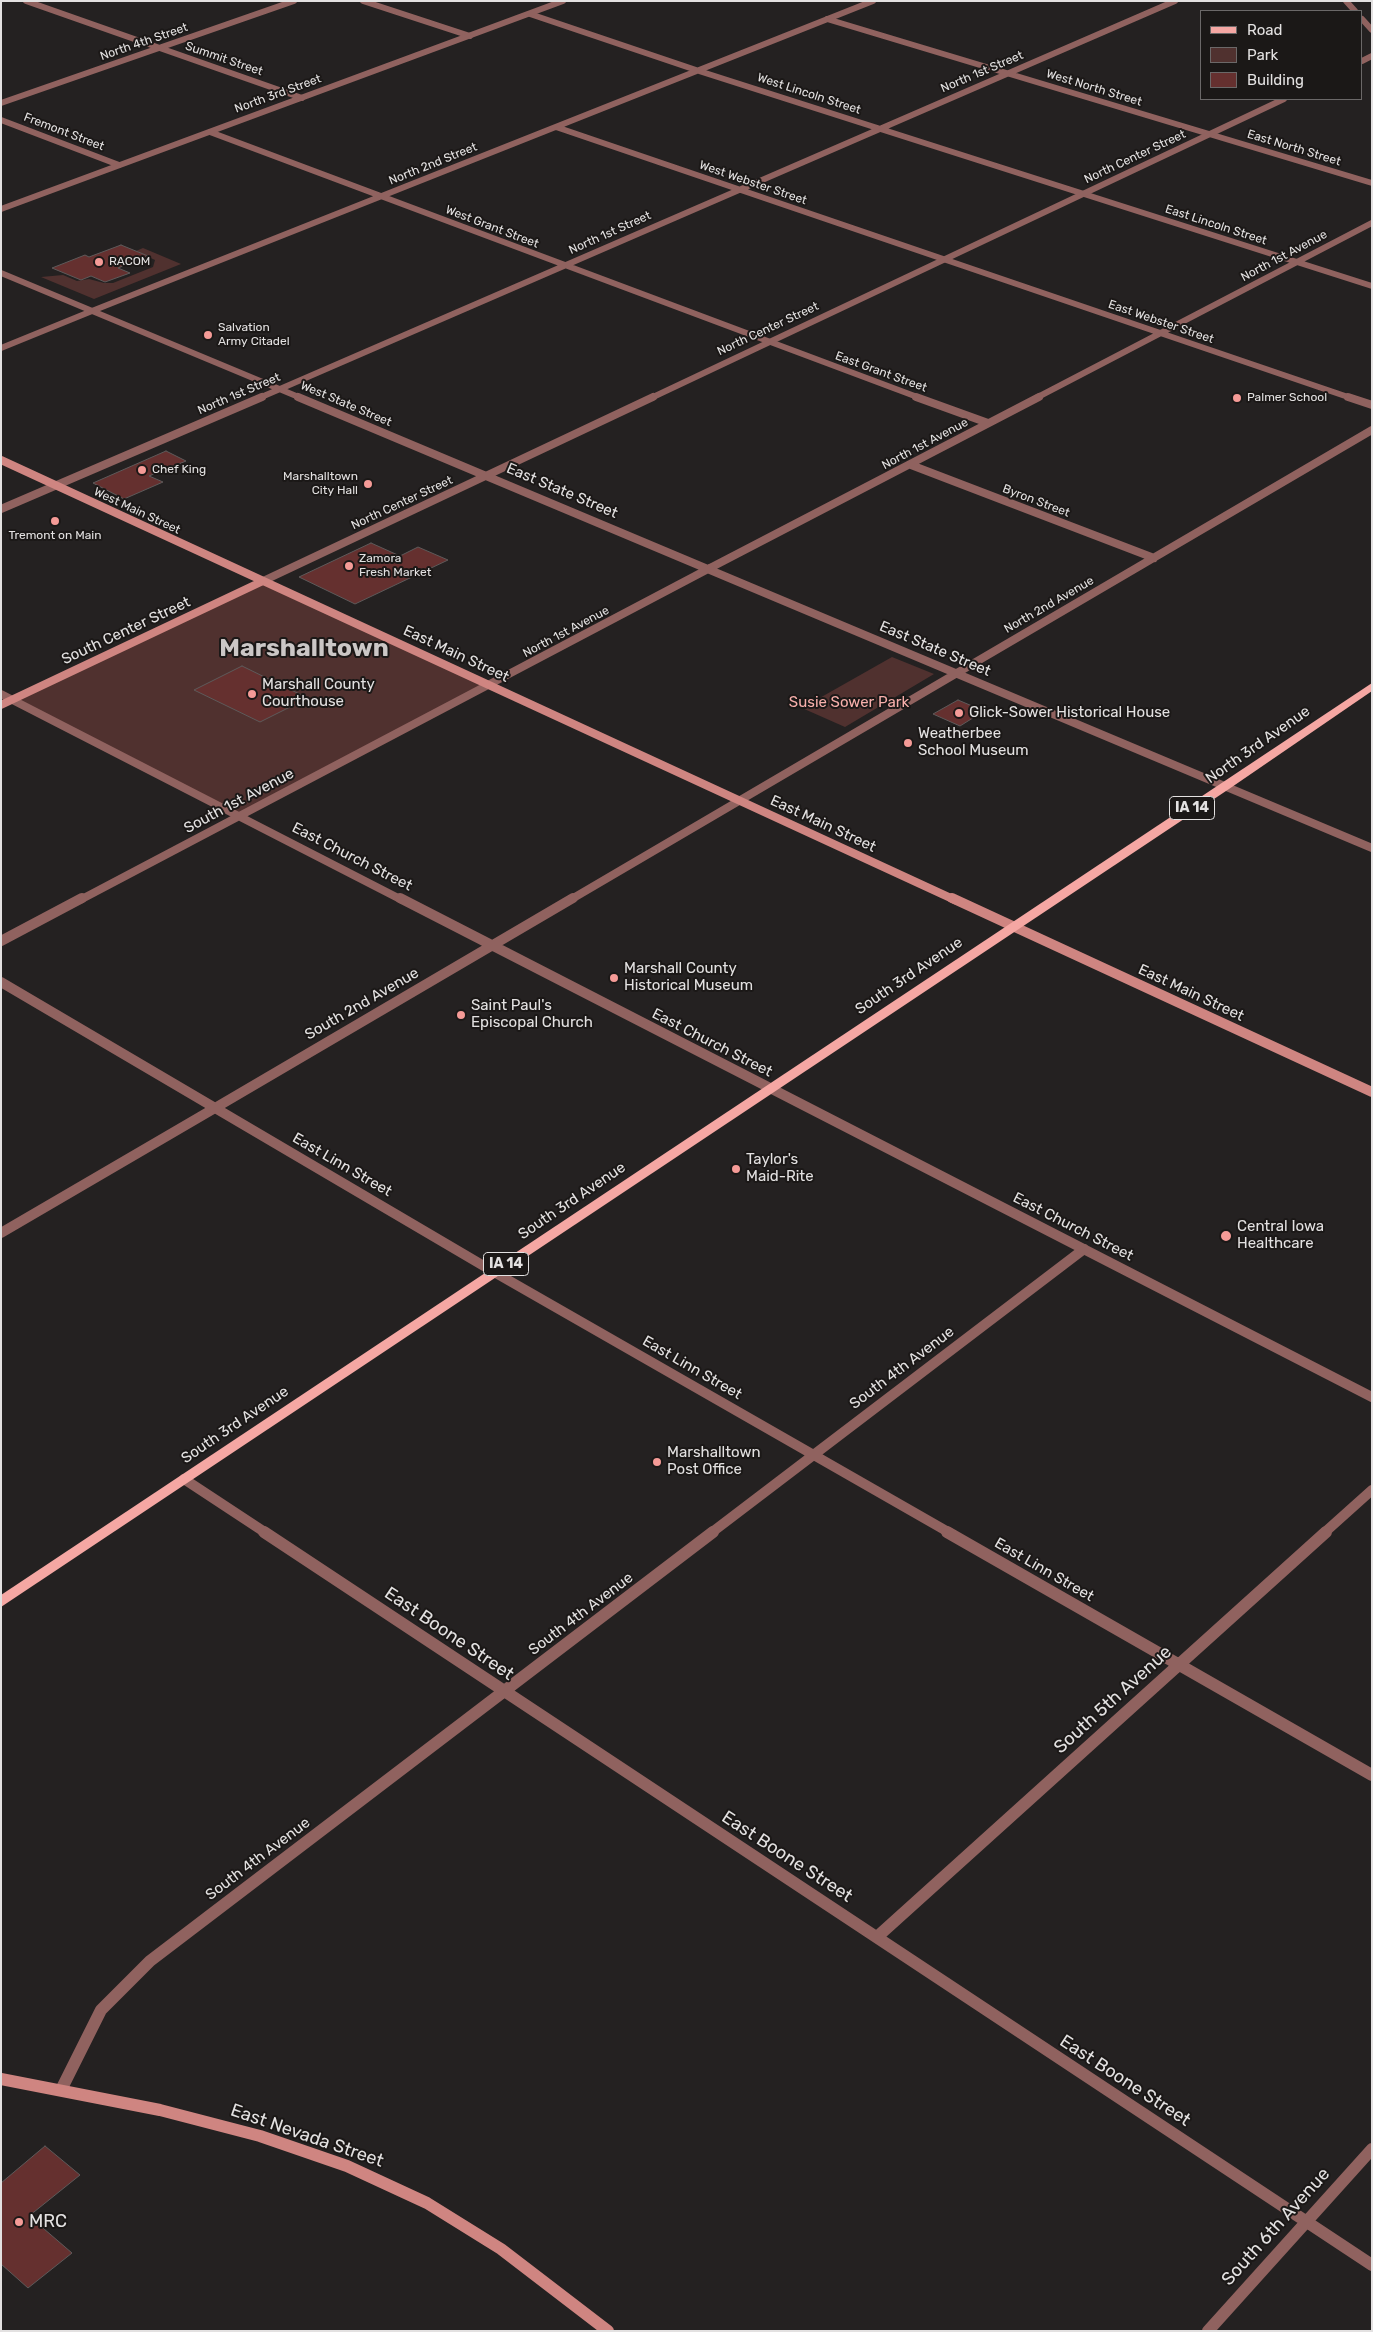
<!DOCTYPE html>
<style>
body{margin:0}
#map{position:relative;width:1373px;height:2332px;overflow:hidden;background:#242121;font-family:Rubik,sans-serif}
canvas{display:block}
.frame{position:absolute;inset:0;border:2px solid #e3e1e1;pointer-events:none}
.legend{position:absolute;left:1200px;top:10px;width:162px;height:90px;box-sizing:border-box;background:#1b1817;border:1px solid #6b6868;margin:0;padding:6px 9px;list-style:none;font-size:15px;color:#e3e1e1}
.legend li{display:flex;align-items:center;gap:10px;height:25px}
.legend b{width:25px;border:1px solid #6b6868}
</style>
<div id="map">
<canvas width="1373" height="2332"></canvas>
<div class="frame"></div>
<ul class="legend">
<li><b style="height:6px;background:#f5a7a3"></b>Road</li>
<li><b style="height:14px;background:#50312f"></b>Park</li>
<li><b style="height:14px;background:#65302f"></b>Building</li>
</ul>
</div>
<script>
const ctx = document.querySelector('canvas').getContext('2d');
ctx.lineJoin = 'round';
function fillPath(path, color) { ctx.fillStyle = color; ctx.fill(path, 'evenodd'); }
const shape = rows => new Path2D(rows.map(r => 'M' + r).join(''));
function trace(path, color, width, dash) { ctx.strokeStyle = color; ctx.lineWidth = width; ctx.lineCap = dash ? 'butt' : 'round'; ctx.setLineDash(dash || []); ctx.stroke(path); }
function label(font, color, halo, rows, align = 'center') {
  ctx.font = font + ' Rubik,sans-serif'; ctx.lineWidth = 4; ctx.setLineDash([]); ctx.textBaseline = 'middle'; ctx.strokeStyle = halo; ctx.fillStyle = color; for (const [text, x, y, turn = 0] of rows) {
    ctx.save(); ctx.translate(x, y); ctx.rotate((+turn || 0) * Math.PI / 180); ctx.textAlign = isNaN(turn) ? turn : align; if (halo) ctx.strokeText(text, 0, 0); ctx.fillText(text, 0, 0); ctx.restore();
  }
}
fillPath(shape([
 [143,248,181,264,94,299,41,277,63,275,77,281,89,279,104,283,113,283,153,267,155,260,136,251],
 [263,581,489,685,239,816,13,700],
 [892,657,934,674,845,727,802,708]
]), '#50312f');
const building = shape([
 [121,245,148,256,118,268,130,273,105,282,91,276,81,280,52,268,85,255,89,257,121,245],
 [166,451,186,461,149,476,163,482,124,499,93,483,166,451],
 [371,543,400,556,418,547,448,560,355,604,299,577,371,543],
 [242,666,289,689,308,698,260,722,194,690,242,666],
 [958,700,984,711,960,726,933,714,958,700],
 [45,2146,80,2175,29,2216,72,2253,28,2288,1,2264,1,2183,45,2146]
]);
fillPath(building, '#65302f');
trace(building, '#5e5a5a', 1);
trace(shape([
 [26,1,302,98],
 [363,1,470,36],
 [530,14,699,71,1372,286],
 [827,19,1372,183],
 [1,103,294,1],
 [1,120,119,165],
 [556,127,1351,398],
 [210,132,920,398],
 [92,311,873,1],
 [280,389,1175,1],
 [1036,398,1372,223]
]), '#90625f', 6);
trace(shape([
 [916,397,988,423],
 [1348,397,1372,405],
 [911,465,1154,558],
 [710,568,1039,397],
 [957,673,1372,430]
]), '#90625f', 8);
trace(shape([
 [1,1233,215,1108],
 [494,1272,950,1533],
 [184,1479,266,1533],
 [711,1533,1084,1249],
 [1324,1533,1372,1490]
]), '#90625f', 10);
trace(shape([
 [264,1532,1372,2265],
 [947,1532,1372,1775],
 [877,1937,1326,1532],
 [61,2090,101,2010,150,1961,713,1532],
 [1208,2331,1372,2149]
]), '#90625f', 12);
trace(shape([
 [1346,1,1355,11],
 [1362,19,1372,30],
 [1362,61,1372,56],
 [1,209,563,1],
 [1,273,301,398],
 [1,348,92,311],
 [259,398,280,389],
 [651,398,1284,99]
]), '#90625f', 6);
trace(shape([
 [298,397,1372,848],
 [1,509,262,397],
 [263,581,653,397],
 [1,694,402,900],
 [80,900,710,568],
 [570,900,957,673]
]), '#90625f', 8);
trace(shape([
 [400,898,1372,1397],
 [1,941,82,898],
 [1,982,494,1272],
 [215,1108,573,898]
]), '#90625f', 10);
trace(shape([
 [1,460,955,900],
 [1,705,263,581]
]), '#cf8581', 8);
trace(shape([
 [952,898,1372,1092]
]), '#cf8581', 10);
trace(shape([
 [1,2079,160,2110,260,2136,347,2166,427,2203,501,2249,608,2331]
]), '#cf8581', 12);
fillPath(shape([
 [1372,683,1372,691,1229,789,1,1607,1,1595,1372,683]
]), '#f5a7a3');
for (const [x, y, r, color] of [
 [99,262,5,"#f59b97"],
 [208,335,5,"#f59b97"],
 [1237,398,5,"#f59b97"],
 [142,470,5,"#f59b97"],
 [368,484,5,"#f59b97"],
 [55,521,5,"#f59b97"],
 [349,566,5,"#f59b97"],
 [252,694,5,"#f59b97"],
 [959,713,5,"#f59b97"],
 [908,743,5,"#f59b97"],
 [614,978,5,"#f59b97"],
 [461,1015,5,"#f59b97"],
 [736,1169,5,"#f59b97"],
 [1226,1236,6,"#f59b97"],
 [657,1462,5,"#f59b97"],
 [19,2222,5,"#f59b97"]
]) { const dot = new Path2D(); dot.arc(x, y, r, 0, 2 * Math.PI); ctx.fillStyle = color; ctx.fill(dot); trace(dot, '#1b1817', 2); }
label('12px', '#e3e1e1', '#1b1817', [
 ["North 4th Street",144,42,-19],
 ["Summit Street",224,59,19],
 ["North 1st Street",982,72,-23],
 ["West North Street",1094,88,17],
 ["North 3rd Street",278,94,-20],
 ["West Lincoln Street",809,94,18],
 ["Fremont Street",64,132,21],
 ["East North Street",1294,148,17],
 ["North Center Street",1135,157,-25],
 ["North 2nd Street",433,164,-22],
 ["West Webster Street",753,183,19],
 ["East Lincoln Street",1216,225,18],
 ["West Grant Street",492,227,21],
 ["North 1st Street",610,233,-24],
 ["North 1st Avenue",1284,256,-28],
 ["East Webster Street",1161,322,19],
 ["North Center Street",768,329,-25],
 ["East Grant Street",881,372,20],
 ["North 1st Street",239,394,-23],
 ["West State Street",346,404,23],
 ["North 1st Avenue",925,444,-28],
 ["Byron Street",1036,501,21],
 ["North Center Street",402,503,-25],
 ["West Main Street",137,511,25],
 ["North 2nd Avenue",1049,605,-30],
 ["North 1st Avenue",566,632,-28]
]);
label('12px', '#e3e1e1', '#1b1817', [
 ["RACOM",109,262],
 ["Salvation",218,328],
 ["Army Citadel",218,342],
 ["Palmer School",1247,398],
 ["Chef King",152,470],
 ["Marshalltown",358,477,"right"],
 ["City Hall",358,491,"right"],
 ["Tremont on Main",55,536,"center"],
 ["Zamora",359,559],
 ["Fresh Market",359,573]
], 'left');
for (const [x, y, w] of [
 [1192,808,45],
 [506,1264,45]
]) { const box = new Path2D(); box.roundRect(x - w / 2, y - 11.5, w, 23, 4); ctx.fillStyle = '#1b1817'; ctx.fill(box); trace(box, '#e3e1e1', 1); }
label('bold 14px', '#e3e1e1', null, [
 ["IA 14",1192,808],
 ["IA 14",506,1264]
]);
label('15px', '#e3e1e1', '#1b1817', [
 ["East State Street",562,491,23],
 ["South Center Street",126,631,-25],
 ["East State Street",935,649,23],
 ["East Main Street",456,654,25],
 ["North 3rd Avenue",1258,745,-35],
 ["South 1st Avenue",239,801,-28],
 ["East Main Street",823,824,25],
 ["East Church Street",352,857,27],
 ["South 3rd Avenue",909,976,-34],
 ["East Main Street",1191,993,25],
 ["South 2nd Avenue",362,1004,-30],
 ["East Church Street",712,1043,27],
 ["East Linn Street",342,1165,30],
 ["South 3rd Avenue",572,1201,-34],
 ["East Church Street",1073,1227,27],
 ["East Linn Street",692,1368,30],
 ["South 4th Avenue",902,1368,-37],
 ["South 3rd Avenue",235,1425,-34],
 ["East Linn Street",1044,1570,30],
 ["South 4th Avenue",581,1614,-37],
 ["South 4th Avenue",258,1859,-37]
]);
label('15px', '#e3e1e1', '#1b1817', [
 ["Marshall County",262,685],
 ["Courthouse",262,702],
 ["Glick-Sower Historical House",969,713],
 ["Weatherbee",918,734],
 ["School Museum",918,751],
 ["Marshall County",624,969],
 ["Historical Museum",624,986],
 ["Saint Paul's",471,1006],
 ["Episcopal Church",471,1023],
 ["Taylor's",746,1160],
 ["Maid-Rite",746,1177],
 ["Central Iowa",1237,1227],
 ["Healthcare",1237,1244],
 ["Marshalltown",667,1453],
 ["Post Office",667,1470]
], 'left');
label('15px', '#f7afab', '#1b1817', [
 ["Susie Sower Park",849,703]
]);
label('18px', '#e3e1e1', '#1b1817', [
 ["East Boone Street",449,1634,34],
 ["South 5th Avenue",1113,1700,-42],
 ["East Boone Street",787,1857,33],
 ["East Boone Street",1125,2081,33],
 ["East Nevada Street",307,2136,19],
 ["South 6th Avenue",1276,2227,-48]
]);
label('18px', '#e3e1e1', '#1b1817', [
 ["MRC",29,2222]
], 'left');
label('bold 25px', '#cbc7c6', '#1b1817', [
 ["Marshalltown",304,649]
]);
</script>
